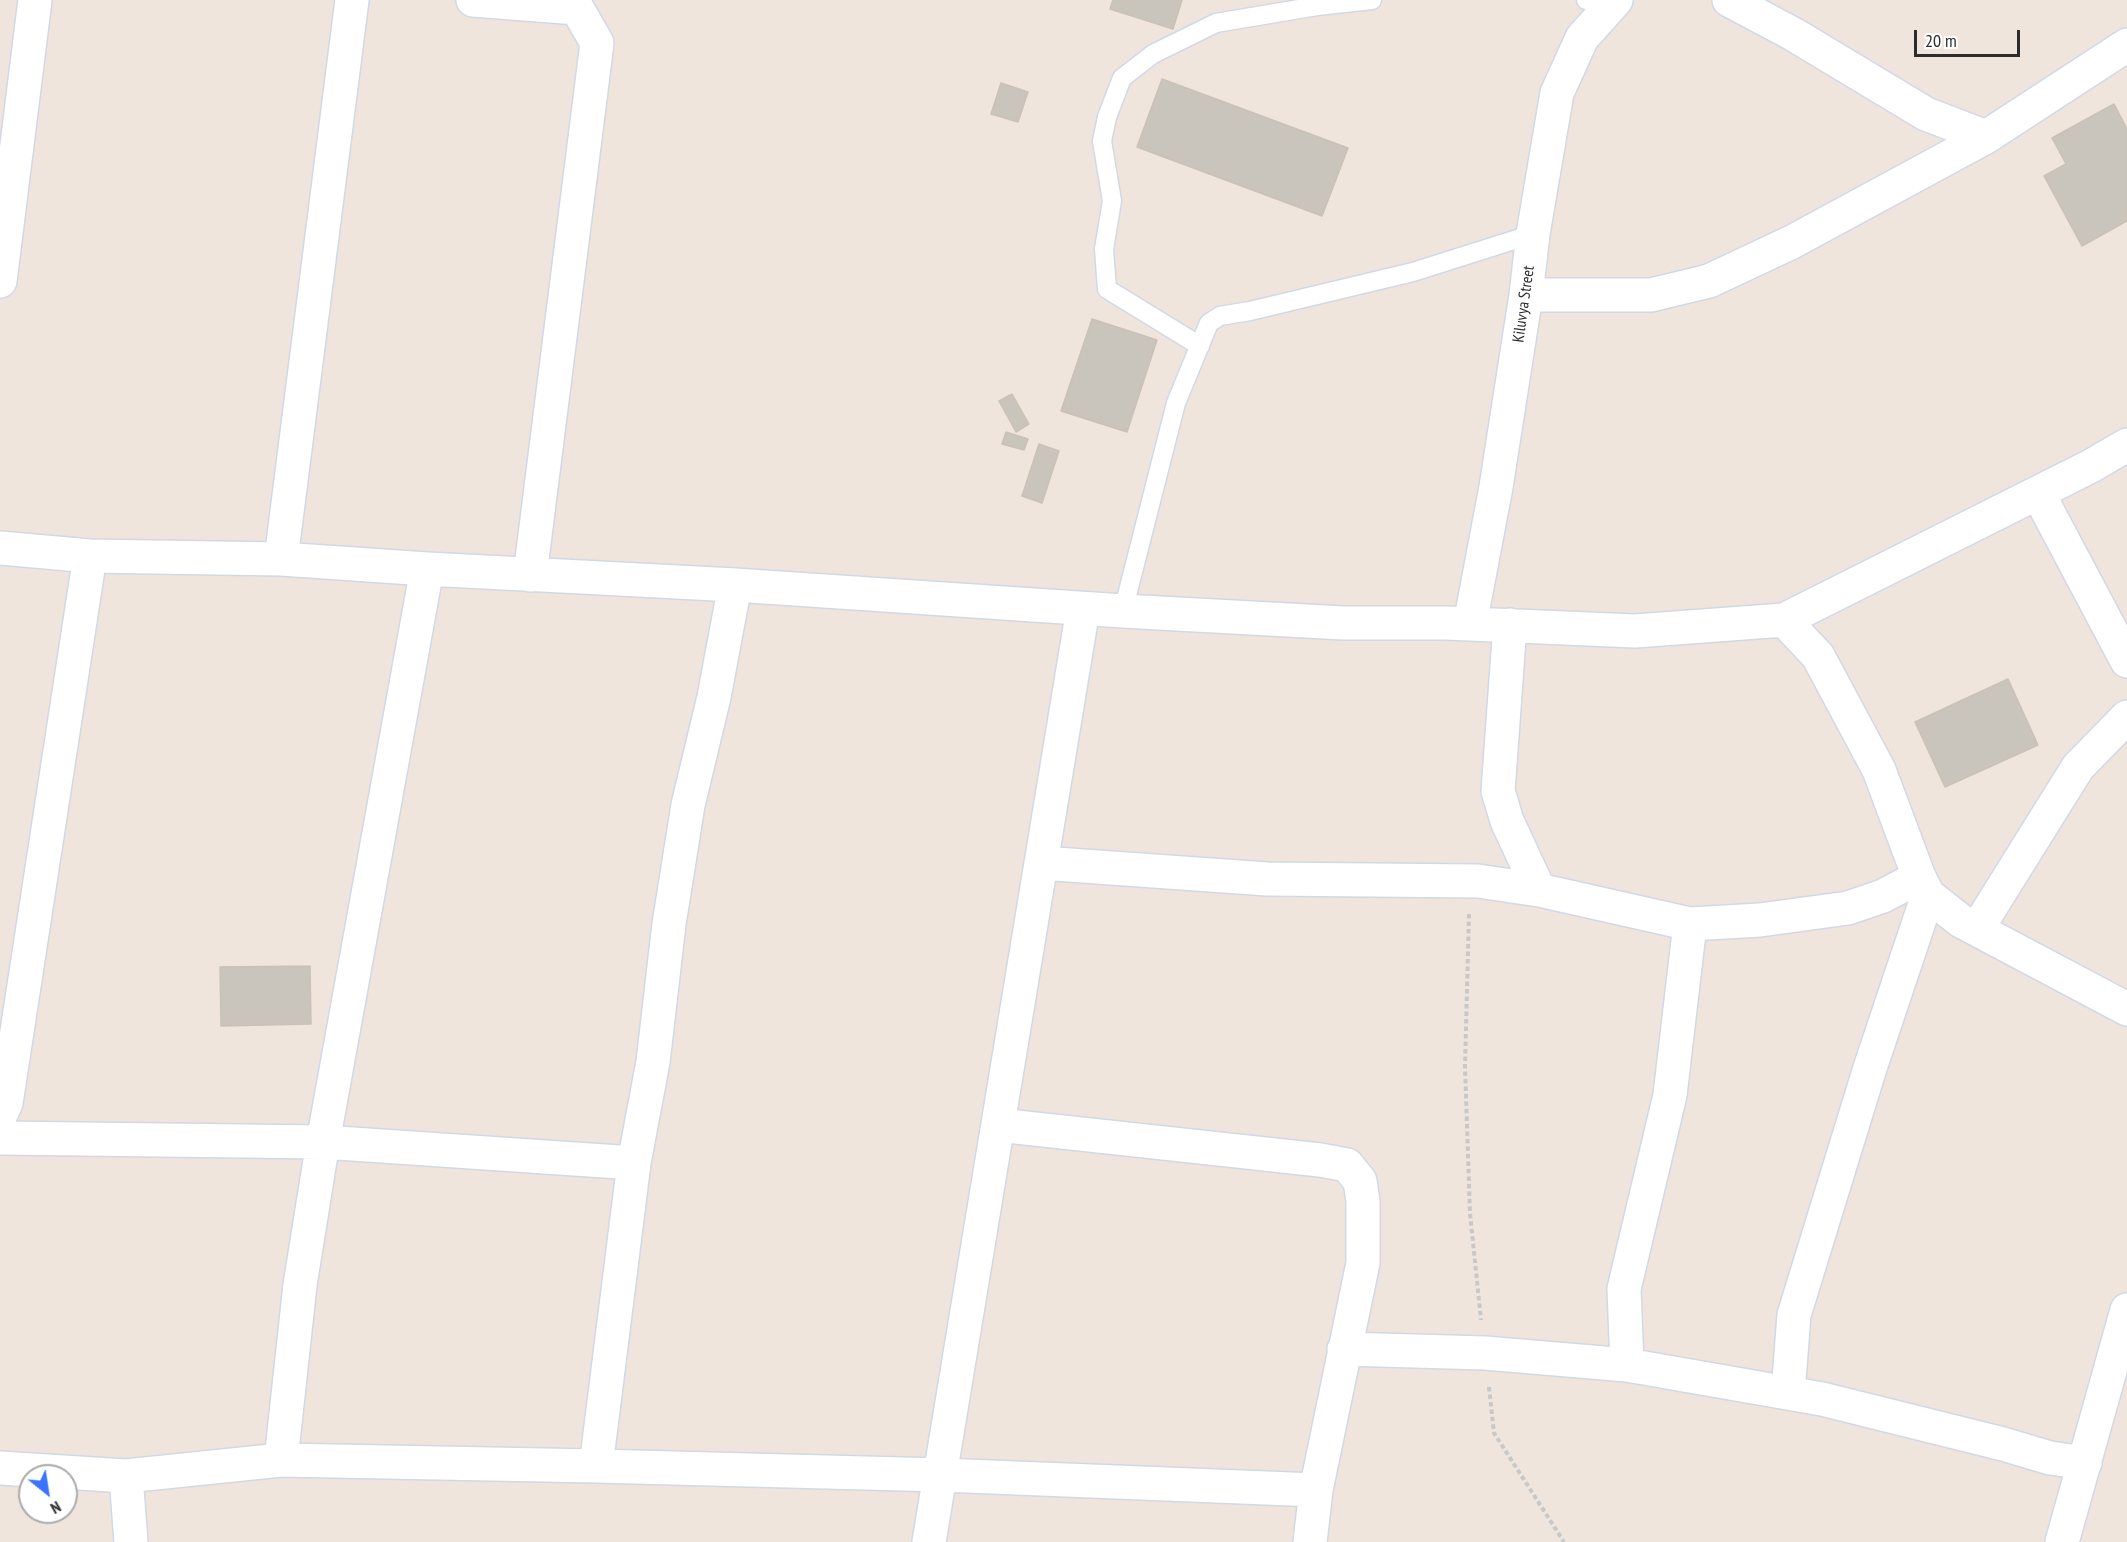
<!DOCTYPE html>
<style>
body{margin:0}
#map{position:relative;width:2127px;height:1542px;overflow:hidden;background:#efe5dd;font-family:"PT Sans Narrow",sans-serif}
canvas{display:block}
.north{position:absolute;left:18px;top:1464px;width:60px;height:60px;box-sizing:border-box;background:#fff;border:2px solid #ababab;border-radius:50%;rotate:150deg;font-size:16px;font-weight:700;line-height:24px;text-align:center;color:#2c2c2c}
.north::after{content:'';display:block;margin:auto;width:21px;height:27px;background:#3a73ff;clip-path:polygon(50% 0,100% 100%,50% 72%,0 100%)}
.scale{position:absolute;left:1914px;top:30px;width:106px;height:27px;box-sizing:border-box;border:3px solid #2c2c2c;border-top:0;padding-left:8px;font-size:18px;line-height:21px;white-space:nowrap;color:#2c2c2c;-webkit-text-stroke:4px #fff;paint-order:stroke}
</style>
<div id="map">
<canvas width="2127" height="1542"></canvas>
<div class="north">N</div>
<div class="scale">20 m</div>
</div>
<script>
const ctx = document.querySelector('canvas').getContext('2d');
ctx.lineJoin = 'round';
function fillPath(path, color) { ctx.fillStyle = color; ctx.fill(path, 'evenodd'); }
const shape = rows => new Path2D(rows.map(r => 'M' + r).join(''));
function trace(path, color, width, dash) { ctx.strokeStyle = color; ctx.lineWidth = width; ctx.lineCap = dash ? 'butt' : 'round'; ctx.setLineDash(dash || []); ctx.stroke(path); }
function label(font, color, halo, rows, align = 'center') {
  ctx.font = font + ' "PT Sans Narrow",sans-serif'; ctx.lineWidth = 5; ctx.setLineDash([]); ctx.textBaseline = 'middle'; ctx.strokeStyle = halo; ctx.fillStyle = color; for (const [text, x, y, turn = 0] of rows) {
    ctx.save(); ctx.translate(x, y); ctx.rotate((+turn || 0) * Math.PI / 180); ctx.textAlign = isNaN(turn) ? turn : align; if (halo) ctx.strokeText(text, 0, 0); ctx.fillText(text, 0, 0); ctx.restore();
  }
}
const building = shape([
 [1113,0,1182,0,1173,29,1110,9,1113,0],
 [1162,79,1348,148,1322,216,1137,147,1162,79],
 [1001,83,1028,92,1018,122,991,114,1001,83],
 [2114,104,2127,129,2127,221,2082,246,2044,176,2066,164,2052,138,2114,104],
 [1092,319,1157,340,1127,432,1061,411,1092,319],
 [1012,394,1029,424,1016,432,999,401,1012,394],
 [1006,432,1028,439,1024,450,1002,444,1006,432],
 [1039,444,1059,451,1042,503,1022,496,1039,444],
 [2008,679,2038,745,1945,787,1915,722,2008,679],
 [310,966,311,1024,221,1026,220,967,310,966]
]);
fillPath(building, '#c9c4bc');
trace(building, '#cbc1b6', 1.5);
const service = shape([
 [1586,0,1614,2],
 [1200,346,1107,289,1104,249,1112,201,1102,141,1107,117,1122,78,1153,54,1216,23,1317,6,1372,0],
 [1123,611,1176,403,1209,323,1220,316,1250,311,1413,272,1533,234]
]);
const minor = shape([
 [473,0,577,8,597,43,530,575],
 [1729,0,1793,34,1926,114,1986,137],
 [0,281,35,0],
 [1526,295,1651,295,1709,281,1792,242,1986,137,2127,45],
 [2038,493,2127,661],
 [0,548,90,556,281,559,427,569,735,585,1123,611,1343,623,1446,623,1635,631,1784,620,1818,656,1879,770,1919,877,1928,895,1961,921,2127,1009],
 [281,559,352,0],
 [1784,620,2091,466,2127,445],
 [1470,624,1496,487,1526,295,1533,234,1557,93,1582,38,1616,0],
 [1510,625,1498,791,1507,821,1539,890],
 [1041,863,1267,879,1478,881,1539,890,1690,924,1760,920,1848,908,1883,896,1919,877],
 [1977,929,2078,767,2127,717],
 [0,1116,6,1103,90,556],
 [998,1125,1320,1160,1347,1165,1360,1181,1363,1201,1363,1263,1316,1490,1310,1542],
 [0,1138,323,1142,634,1163],
 [1344,1349,1485,1353,1627,1365,1822,1399,2003,1444,2050,1458,2085,1463],
 [1627,1365,1624,1289,1670,1095,1690,924],
 [1788,1393,1794,1315,1870,1068,1928,895],
 [281,1460,300,1285,323,1142,427,569],
 [596,1466,634,1163,653,1062,669,924,688,805,714,697,735,585],
 [0,1468,126,1476,281,1460,596,1466,941,1475,1316,1490],
 [126,1476,131,1542],
 [929,1542,1083,609],
 [2062,1542,2127,1310]
]);
trace(service, '#d2d8e6', 21);
trace(minor, '#d2d8e6', 36);
trace(shape([
 [1469,914,1465,1066,1470,1213,1481,1320],
 [1489,1387,1494,1433,1564,1542]
]), '#c8c8c8', 4, [4.5, 3]);
trace(service, '#fff', 18);
trace(minor, '#fff', 33);
label('16px', '#2c2c2c', '#fff', [
 ["Kiluvya Street",1524,304,-82]
]);
</script>
